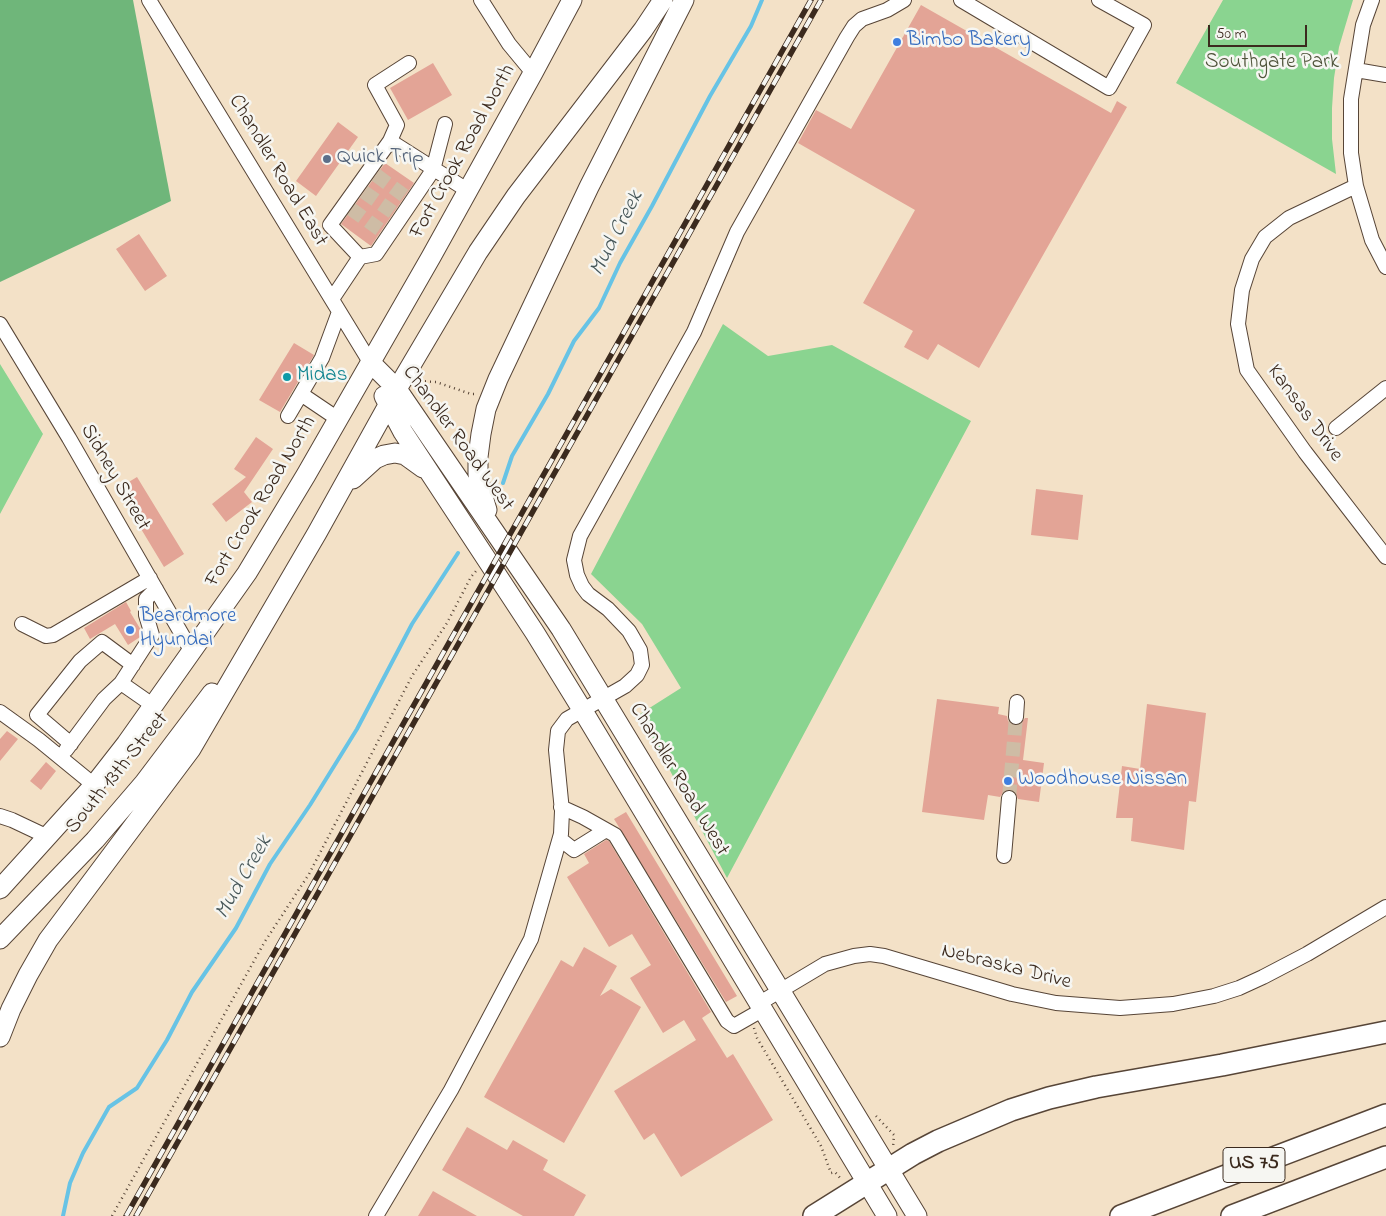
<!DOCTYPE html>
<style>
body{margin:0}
#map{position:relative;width:1386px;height:1216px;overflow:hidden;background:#f3e1c7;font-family:"Indie Flower",sans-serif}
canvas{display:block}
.scale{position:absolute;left:1208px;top:25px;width:99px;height:22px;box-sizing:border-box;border:2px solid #3b2a1e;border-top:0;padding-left:6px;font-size:15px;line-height:18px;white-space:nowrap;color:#3b2a1e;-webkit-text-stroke:4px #f6f6f2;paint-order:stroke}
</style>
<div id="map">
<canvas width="1386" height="1216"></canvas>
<div class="scale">50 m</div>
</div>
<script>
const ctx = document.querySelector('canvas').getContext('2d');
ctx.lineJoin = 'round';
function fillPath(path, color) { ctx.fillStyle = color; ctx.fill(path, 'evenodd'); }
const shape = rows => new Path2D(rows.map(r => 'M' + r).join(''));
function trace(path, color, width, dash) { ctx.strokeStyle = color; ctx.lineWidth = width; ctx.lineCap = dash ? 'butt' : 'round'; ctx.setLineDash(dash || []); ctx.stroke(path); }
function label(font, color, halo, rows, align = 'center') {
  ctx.font = font + ' "Indie Flower",sans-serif'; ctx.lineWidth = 5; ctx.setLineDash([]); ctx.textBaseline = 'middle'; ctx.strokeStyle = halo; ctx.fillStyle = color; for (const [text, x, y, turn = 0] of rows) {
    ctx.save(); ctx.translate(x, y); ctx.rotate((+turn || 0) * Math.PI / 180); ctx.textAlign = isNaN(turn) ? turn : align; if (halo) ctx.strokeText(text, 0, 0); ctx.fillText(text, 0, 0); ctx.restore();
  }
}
fillPath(shape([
 [1223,0,1353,0,1339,47,1334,78,1332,108,1332,139,1336,174,1176,83],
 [723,324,768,356,832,345,971,421,727,878,640,714,681,688,642,624,591,574],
 [0,364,43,434,0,514]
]), '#8ad490');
fillPath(shape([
 [0,0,133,0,171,201,0,282]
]), '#6fb67a');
trace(shape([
 [503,483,512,456,548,394,574,341,599,308,620,263,652,206,710,96,751,26,762,0],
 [63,1216,70,1183,83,1153,109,1107,137,1088,167,1040,192,992,236,928,270,864,310,805,357,729,412,624,458,553]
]), '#67c3e5', 4);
fillPath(shape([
 [921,5,1111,113,1117,101,1127,107,979,368,938,344,928,360,904,347,913,331,863,303,915,210,798,143,816,110,851,129],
 [433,63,452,95,408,120,390,88],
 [338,122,358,137,316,196,296,181],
 [385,163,414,183,371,246,341,224],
 [139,234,167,276,145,291,116,249],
 [294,343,314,355,280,412,259,400],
 [256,437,273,449,244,492,252,502,226,522,212,504,246,477,234,469],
 [137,477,184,554,164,567,117,489],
 [1036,489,1083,495,1078,540,1031,535],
 [126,602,131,611,130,612,141,630,142,634,140,637,128,645,115,624,90,639,84,628],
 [937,699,999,707,998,714,1007,716,1008,721,1015,726,1020,725,1025,718,1028,718,1023,760,1044,763,1039,802,1018,799,1014,791,1009,789,1005,790,1000,797,988,795,984,820,922,812],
 [1147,704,1206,713,1196,802,1189,801,1184,850,1131,841,1133,818,1116,818,1122,766,1140,769],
 [7,731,18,739,0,761,0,739],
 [46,762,56,771,41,790,30,781],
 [626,812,737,996,726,1002,614,819],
 [606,840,609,841,711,1012,702,1018,727,1058,733,1054,773,1120,681,1177,654,1133,644,1140,614,1091,696,1040,684,1020,663,1033,630,978,651,965,632,934,609,947,567,877,589,863,584,854],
 [584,947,617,966,600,996,611,989,641,1007,564,1143,484,1097,561,960,573,967],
 [467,1127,507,1150,513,1140,548,1160,543,1170,586,1195,574,1216,523,1216,442,1170],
 [433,1191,477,1216,418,1216]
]), '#e3a496');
trace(shape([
 [376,175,406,197],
 [364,192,394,213],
 [351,209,382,231],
 [1009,798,1016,717]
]), '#cebca5', 14, [14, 7]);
const minor = shape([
 [149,0,370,362],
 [481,0,509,44,533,73],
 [961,0,1109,88,1144,25,1099,0],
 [1372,0,1363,25,1351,99,1351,153,1356,186,1372,240,1386,267],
 [1356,70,1386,75],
 [390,141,397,125,375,85,409,63],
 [1356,186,1289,218,1265,237,1252,259,1242,290,1238,324,1247,370,1305,452,1386,557],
 [360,257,376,254,433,170,445,124],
 [332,299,360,257,330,225,390,141,467,190],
 [0,324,69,438,192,652],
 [301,394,338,419],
 [288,416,322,358,339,312],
 [1336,428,1386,388],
 [22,624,46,636,53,635,150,578],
 [154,706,121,683,152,635,146,615,146,599,156,589],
 [0,712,39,740,94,785],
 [1016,717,1017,702],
 [71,744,37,715,80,661,102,642,133,665],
 [66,750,104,699,121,683],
 [561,807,583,817,615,835,727,1021,734,1026,762,1010],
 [0,816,12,820,48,837],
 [560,839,574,850,606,830],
 [1004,856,1009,798],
 [758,1004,825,964,854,956,870,954,884,956,1012,994,1056,1003,1120,1008,1173,1004,1214,996,1239,988,1263,977,1307,954,1386,907],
 [376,1216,451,1090,531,939,561,834,562,811,556,750,558,731,567,719,625,686,637,675,642,665,640,650,629,631,608,609,588,594,582,586,577,575,574,560,580,536,694,332,737,232,847,37,854,26,862,19,887,10,904,0]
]);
const major = shape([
 [370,362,397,389,561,629,917,1216],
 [384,396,403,432,535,633,583,711,887,1216],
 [353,479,375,459,384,455,395,453,405,455,423,468],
 [487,510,481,490,478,474,478,457,481,434,486,409,498,379,589,187,684,0],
 [0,889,94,785,126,744,247,573,306,475,431,257,533,73,572,0],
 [0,939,95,840,144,783,212,693],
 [0,1037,11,1009,28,975,48,940,191,749,317,533,397,389,478,252,516,196,643,30,663,0]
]);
const highway = shape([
 [814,1216,913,1154,938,1141,1011,1110,1049,1098,1096,1087,1222,1065,1386,1032],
 [1121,1216,1386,1115],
 [1232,1216,1386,1157]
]);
trace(minor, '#574537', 16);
trace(major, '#574537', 21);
trace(highway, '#574537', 24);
trace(shape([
 [420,381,436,382,471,394,475,394],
 [754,1028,757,1038,821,1146,831,1173,835,1172,841,1179],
 [876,1116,894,1135,893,1147],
 [112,1216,264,943,309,874,412,676,447,623,471,577,476,571]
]), '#574537', 2.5, [1, 4]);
trace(minor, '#fff', 14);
trace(major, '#fff', 19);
trace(highway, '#fff', 21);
const rail = shape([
 [126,1216,811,0],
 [136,1216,821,0]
]);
trace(rail, '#3b2a1e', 5.5);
trace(rail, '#f6f6f2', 4, [11]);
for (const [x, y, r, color] of [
 [897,42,5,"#3f7fe0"],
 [327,159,5,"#5c6f8a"],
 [287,377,5,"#0f9aa8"],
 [130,630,5,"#3f7fe0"],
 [1008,781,5,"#3f7fe0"]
]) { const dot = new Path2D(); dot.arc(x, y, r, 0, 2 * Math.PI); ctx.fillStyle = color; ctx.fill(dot); trace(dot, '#f6f6f2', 2); }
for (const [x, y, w] of [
 [1254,1165,62]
]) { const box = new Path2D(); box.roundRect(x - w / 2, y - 17.5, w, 35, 4); ctx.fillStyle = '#f6f6f2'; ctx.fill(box); trace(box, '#3b2a1e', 1); }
label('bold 20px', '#3b2a1e', null, [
 ["US 75",1254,1165]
]);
label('21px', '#366cbe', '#f6f6f2', [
 ["Bimbo Bakery",907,42],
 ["Beardmore",140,618],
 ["Hyundai",140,642],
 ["Woodhouse Nissan",1018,781]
], 'left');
label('21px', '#4f543a', '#f6f6f2', [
 ["Southgate Park",1272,64]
]);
label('21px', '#3b2a1e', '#f6f6f2', [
 ["Fort Crook Road North",464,152,-61],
 ["Chandler Road East",277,171,59],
 ["Kansas Drive",1304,414,54],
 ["Chandler Road West",457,439,54],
 ["Sidney Street",114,478,60],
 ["Fort Crook Road North",262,502,-59],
 ["South 13th Street",118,774,-51],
 ["Chandler Road West",678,780,59],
 ["Nebraska Drive",1006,968,14]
]);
label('21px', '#4e5e75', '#f6f6f2', [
 ["Quick Trip",337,159]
], 'left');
label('21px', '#0d838f', '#f6f6f2', [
 ["Midas",297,377]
], 'left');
label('italic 22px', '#48585a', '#f6f6f2', [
 ["Mud Creek",618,234,-63],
 ["Mud Creek",245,878,-60]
]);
</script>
